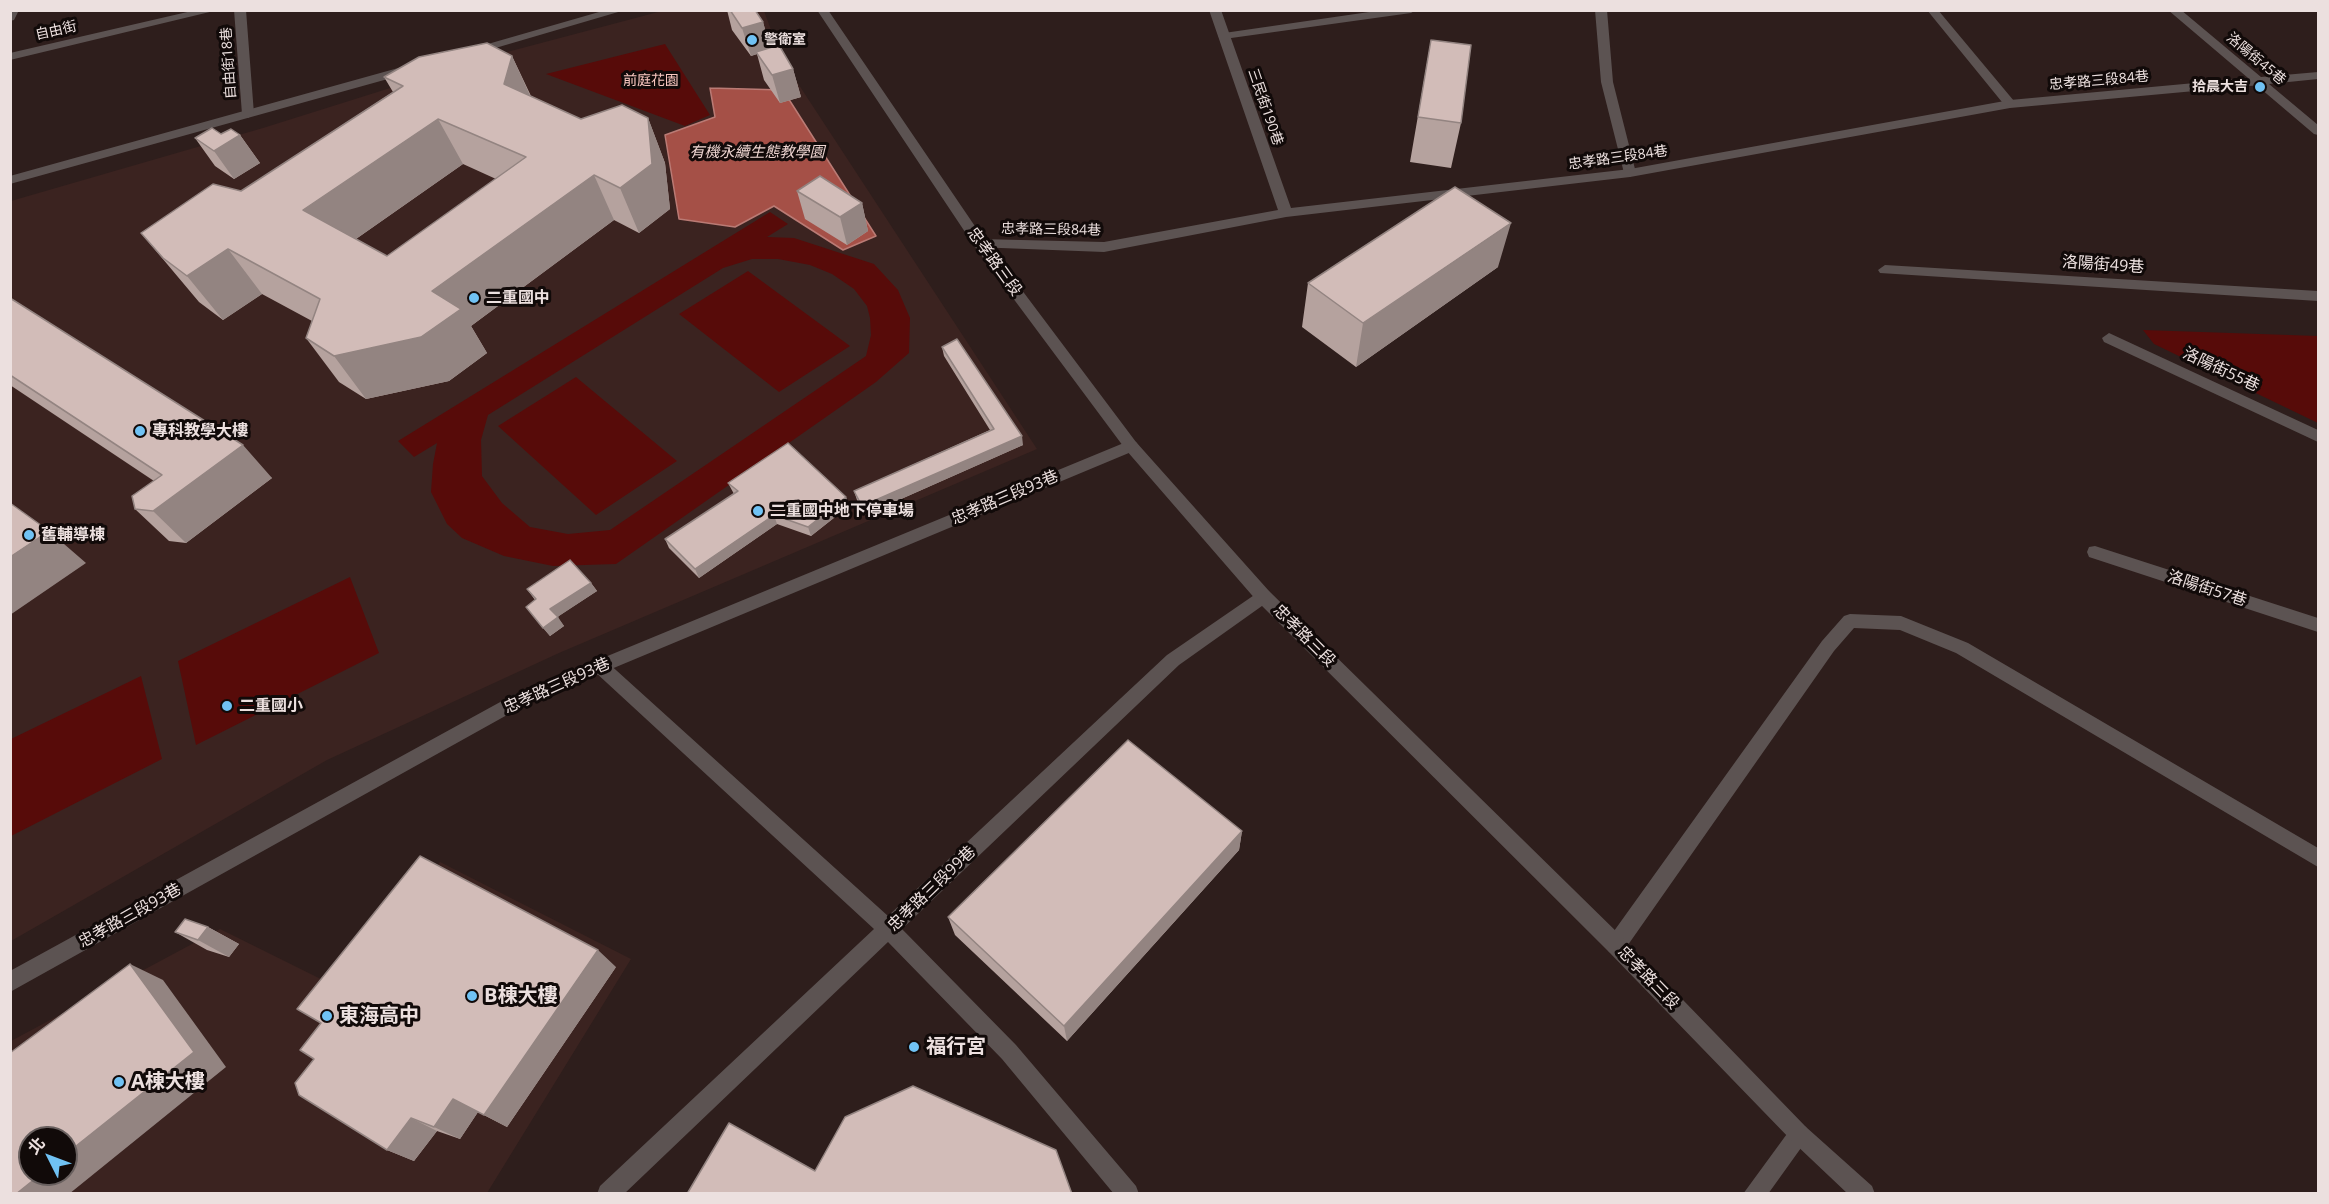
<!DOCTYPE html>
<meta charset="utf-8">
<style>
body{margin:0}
#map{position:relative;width:2329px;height:1204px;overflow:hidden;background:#2e1e1c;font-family:"Open Sans","Noto Sans TC",sans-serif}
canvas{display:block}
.frame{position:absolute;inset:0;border:12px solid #ece0df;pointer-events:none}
.north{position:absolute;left:18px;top:1126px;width:60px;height:60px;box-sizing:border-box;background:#110a09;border:2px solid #69605f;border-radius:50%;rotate:312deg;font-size:16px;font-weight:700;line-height:24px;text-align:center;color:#ece0df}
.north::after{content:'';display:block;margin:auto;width:21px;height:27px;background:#70c2f4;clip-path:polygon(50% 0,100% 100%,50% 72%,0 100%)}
</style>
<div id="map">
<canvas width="2329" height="1204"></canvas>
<div class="frame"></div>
<div class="north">北</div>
</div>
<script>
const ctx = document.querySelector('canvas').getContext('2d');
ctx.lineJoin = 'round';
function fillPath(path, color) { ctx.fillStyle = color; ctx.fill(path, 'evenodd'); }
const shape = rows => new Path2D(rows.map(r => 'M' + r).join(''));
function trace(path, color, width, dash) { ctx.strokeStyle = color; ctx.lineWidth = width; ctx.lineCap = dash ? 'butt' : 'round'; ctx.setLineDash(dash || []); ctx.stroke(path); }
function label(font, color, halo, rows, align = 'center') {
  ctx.font = font + ' "Open Sans","Noto Sans TC",sans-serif'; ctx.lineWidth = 6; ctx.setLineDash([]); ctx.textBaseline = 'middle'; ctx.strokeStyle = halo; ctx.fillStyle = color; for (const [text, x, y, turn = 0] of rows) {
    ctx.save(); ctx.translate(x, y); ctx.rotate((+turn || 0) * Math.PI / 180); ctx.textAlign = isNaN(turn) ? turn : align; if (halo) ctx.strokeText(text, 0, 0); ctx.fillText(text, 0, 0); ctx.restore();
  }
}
fillPath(shape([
 [662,11,764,11,782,59,1037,449,559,653,327,760,11,941,11,201,263,128,492,56],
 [440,862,631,959,487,1193,11,1194,11,1041,220,929,343,990],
 [30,1138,66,1138,66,1174,30,1174]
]), '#3b2320');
fillPath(shape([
 [665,44,710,115,685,126,546,74],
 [770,212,788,224,767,237,794,238,874,264,898,290,910,318,909,353,876,382,616,564,553,566,504,556,462,538,447,524,431,492,433,464,437,443,414,457,398,441],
 [752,259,778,259,810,265,832,274,854,289,867,306,870,318,871,335,866,356,610,530,568,534,530,527,502,503,482,476,481,440,488,415,723,268],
 [748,271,850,346,779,392,679,314],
 [2143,330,2318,336,2318,423,2154,344],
 [576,377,677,461,596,515,498,426],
 [350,577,379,653,196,745,178,661],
 [141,676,162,759,11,836,11,739]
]), '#570b09');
const water = shape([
 [710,88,783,90,876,236,843,250,774,206,735,227,679,219,665,135,715,117,710,88]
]);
fillPath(water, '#a55047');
trace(water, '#ba7b75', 1.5);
fillPath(shape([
 [10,10,19,10,14,20,10,21,10,10],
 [196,10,218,10,10,60,10,53,196,10],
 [606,10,625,10,475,54,471,56,465,52,467,50,606,10],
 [1383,10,1416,10,1411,13,1224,39,1218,36,1224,33,1383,10],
 [1595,10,1607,10,1613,82,1636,173,1630,177,1624,173,1601,82,1595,10],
 [1927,10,1938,10,2014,101,2014,107,2006,107,1927,10],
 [2168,10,2181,10,2261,77,2318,72,2318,79,2269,84,2318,125,2318,135,2314,134,2168,10],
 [409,65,415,69,413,72,10,184,10,176,409,65],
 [1885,265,2318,291,2318,301,1880,273,1878,270,1885,265],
 [2109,333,2318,430,2318,442,2104,342,2102,338,2109,333],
 [2095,546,2318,618,2318,632,2089,557,2087,552,2089,547,2095,546],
 [1263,589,1269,591,1271,596,1269,601,1179,665,902,929,1016,1045,1136,1186,1139,1194,1114,1194,1002,1059,888,942,624,1194,597,1194,600,1186,874,929,594,671,591,666,594,661,600,659,606,661,888,916,1167,655,1263,589],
 [1850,614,1901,616,1968,643,2318,848,2318,867,1956,653,1900,630,1854,628,1834,651,1623,952,1616,955,1609,952,1606,945,1609,938,1822,641,1844,616,1850,614],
 [1799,1123,1806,1127,1810,1134,1806,1141,1768,1194,1743,1194,1792,1127,1799,1123]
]), '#5c5352');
fillPath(shape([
 [234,10,246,10,254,114,248,118,242,114,234,10],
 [1209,10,1221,10,1291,208,1630,169,2010,100,2260,77,2266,81,2260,85,2010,108,1630,177,1286,217,1104,252,975,247,973,244,980,239,1104,242,1278,210,1209,10],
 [1131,440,1136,442,1139,446,1136,450,525,705,10,992,10,971,513,695,1131,440]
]), '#5c5352');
fillPath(shape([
 [817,10,828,10,985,241,1136,442,1269,591,1623,938,1806,1127,1872,1186,1875,1194,1848,1194,1792,1141,1609,952,1257,601,1126,450,975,247,817,10]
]), '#5c5352');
fillPath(shape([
 [727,10,755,10,763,22,770,48,793,69,801,97,780,103,764,80,757,54,751,56,732,30],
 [1431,40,1461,123,1451,168,1410,162],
 [512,56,531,96,581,119,648,118,665,163,670,209,639,233,614,220,471,326,487,353,449,381,366,399,339,382,306,338,312,321,262,294,223,320,199,302,141,233,241,191,393,92,384,77],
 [463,164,496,179,387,256,356,239],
 [240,135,260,163,234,179,215,166,195,138],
 [797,191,862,203,868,231,847,245,805,219],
 [1498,267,1356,367,1302,327,1308,283],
 [10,298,272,478,186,543,169,541,135,509,154,481,10,385],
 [942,347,1023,445,865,515,857,500,854,491,990,430,944,356],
 [728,483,846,497,849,506,811,536,777,524,699,578,669,548,665,539,734,494],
 [591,583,597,591,557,617,564,626,550,636,526,607,535,600,527,589],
 [1242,831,1239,850,1067,1041,955,935,948,917],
 [208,927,239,944,229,957,207,950,175,932],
 [616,967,507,1127,478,1112,460,1139,437,1131,414,1161,387,1150,299,1095]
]), '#b5a29e');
fillPath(shape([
 [763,22,771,50,756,52,757,54,751,56,742,28],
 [512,56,533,102,504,84],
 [793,69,801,97,780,103,772,75],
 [648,118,665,163,670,209,639,233,620,188],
 [438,119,463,164,333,255,303,210],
 [240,135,260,163,234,179,214,151],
 [594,175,614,220,471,326,487,353,449,381,366,399,334,356,432,291],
 [862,203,868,231,847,245,840,217],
 [1511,223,1498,267,1356,367,1363,323],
 [228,249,262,294,223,320,187,276],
 [1022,436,1023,445,865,515,862,506],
 [243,445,272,478,186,543,153,511],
 [846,497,849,506,811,536,808,527],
 [774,515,777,524,699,578,695,569],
 [49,531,86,563,10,615,10,557],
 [591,583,597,591,556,618,550,609],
 [558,617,564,626,550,636,543,628],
 [1242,831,1239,850,1067,1041,1064,1026],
 [208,927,239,944,229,957,198,940],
 [598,950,616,967,507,1127,484,1115],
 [130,964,163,980,226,1067,69,1194,16,1194,41,1174,66,1174,66,1154],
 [453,1099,478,1112,460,1139,434,1127],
 [411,1118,437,1131,414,1161,387,1150]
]), '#938481');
const building = shape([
 [730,10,755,10,763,22,742,28,730,10],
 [1431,40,1471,45,1461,123,1418,117,1431,40],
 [487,43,512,56,504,84,581,119,622,105,648,118,652,164,620,188,594,175,432,291,461,309,421,337,334,356,306,338,320,299,228,249,187,276,163,258,141,233,213,184,241,191,403,86,384,77,419,57,487,43],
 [438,119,526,157,387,256,303,210,438,119],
 [779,45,793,69,772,75,756,52,779,45],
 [212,128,221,134,231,129,240,135,214,151,195,138,212,128],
 [820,176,862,203,840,217,797,191,820,176],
 [1455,187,1511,223,1363,323,1308,283,1455,187],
 [10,298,243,445,153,511,135,509,132,496,162,475,10,375,10,298],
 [957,339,1022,436,862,506,854,491,994,429,942,347,957,339],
 [788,443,846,497,808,527,774,515,695,569,665,539,738,491,728,483,788,443],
 [10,503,49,531,10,557,10,503],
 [570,560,591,583,550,609,558,617,543,628,526,607,536,599,527,589,570,560],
 [1128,740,1242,831,1064,1026,948,917,1128,740],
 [420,856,598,950,484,1115,453,1099,434,1127,411,1118,387,1150,299,1095,295,1083,314,1059,300,1050,321,1023,297,1009,420,856],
 [185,919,208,927,198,940,175,932,185,919],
 [130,964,194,1052,66,1154,66,1138,30,1138,30,1174,41,1174,16,1194,10,1194,10,1053,130,964],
 [913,1086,1056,1150,1072,1194,687,1194,729,1123,815,1171,845,1117,913,1086]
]);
fillPath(building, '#d2bcb8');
trace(building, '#938481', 1.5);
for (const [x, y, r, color] of [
 [752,40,6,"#70c2f4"],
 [2260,87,6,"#70c2f4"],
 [474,298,6,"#70c2f4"],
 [140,431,6,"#70c2f4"],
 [758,511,6,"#70c2f4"],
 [29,535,6,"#70c2f4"],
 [227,706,6,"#70c2f4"],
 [472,996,6,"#70c2f4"],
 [327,1016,6,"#70c2f4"],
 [914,1047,6,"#70c2f4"],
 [119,1082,6,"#70c2f4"]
]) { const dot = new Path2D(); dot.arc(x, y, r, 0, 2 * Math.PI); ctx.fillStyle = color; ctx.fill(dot); trace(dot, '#110a09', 2); }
label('14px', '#ece0df', '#110a09', [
 ["自由街",56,31,-13],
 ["洛陽街45巷",2256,59,40],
 ["自由街18巷",229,63,-94],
 ["忠孝路三段84巷",2099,81,-5],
 ["三民街190巷",1265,107,71],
 ["忠孝路三段84巷",1618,158,-8],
 ["忠孝路三段84巷",1051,230,1]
]);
label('bold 14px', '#ece0df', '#110a09', [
 ["警衛室",764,40],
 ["拾晨大吉",2248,87,"right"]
], 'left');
label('14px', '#fac8c1', '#110a09', [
 ["前庭花園",651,81]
]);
label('italic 15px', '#eed5d1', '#110a09', [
 ["有機永續生態教學園",757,153]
]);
label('16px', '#ece0df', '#110a09', [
 ["忠孝路三段",994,262,54],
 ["洛陽街49巷",2103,265,4],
 ["洛陽街55巷",2221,370,25],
 ["忠孝路三段93巷",1005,498,-23],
 ["洛陽街57巷",2207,589,18],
 ["忠孝路三段",1304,636,45],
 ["忠孝路三段93巷",557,686,-24],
 ["忠孝路三段99巷",932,889,-44],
 ["忠孝路三段93巷",130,916,-29],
 ["忠孝路三段",1648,978,46]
]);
label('bold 16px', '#ece0df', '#110a09', [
 ["二重國中",486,298],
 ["專科教學大樓",152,431],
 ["二重國中地下停車場",770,511],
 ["舊輔導棟",41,535],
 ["二重國小",239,706]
], 'left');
label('bold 20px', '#ece0df', '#110a09', [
 ["B棟大樓",484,996],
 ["東海高中",339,1016],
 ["福行宮",926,1047],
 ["A棟大樓",131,1082]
], 'left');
</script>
